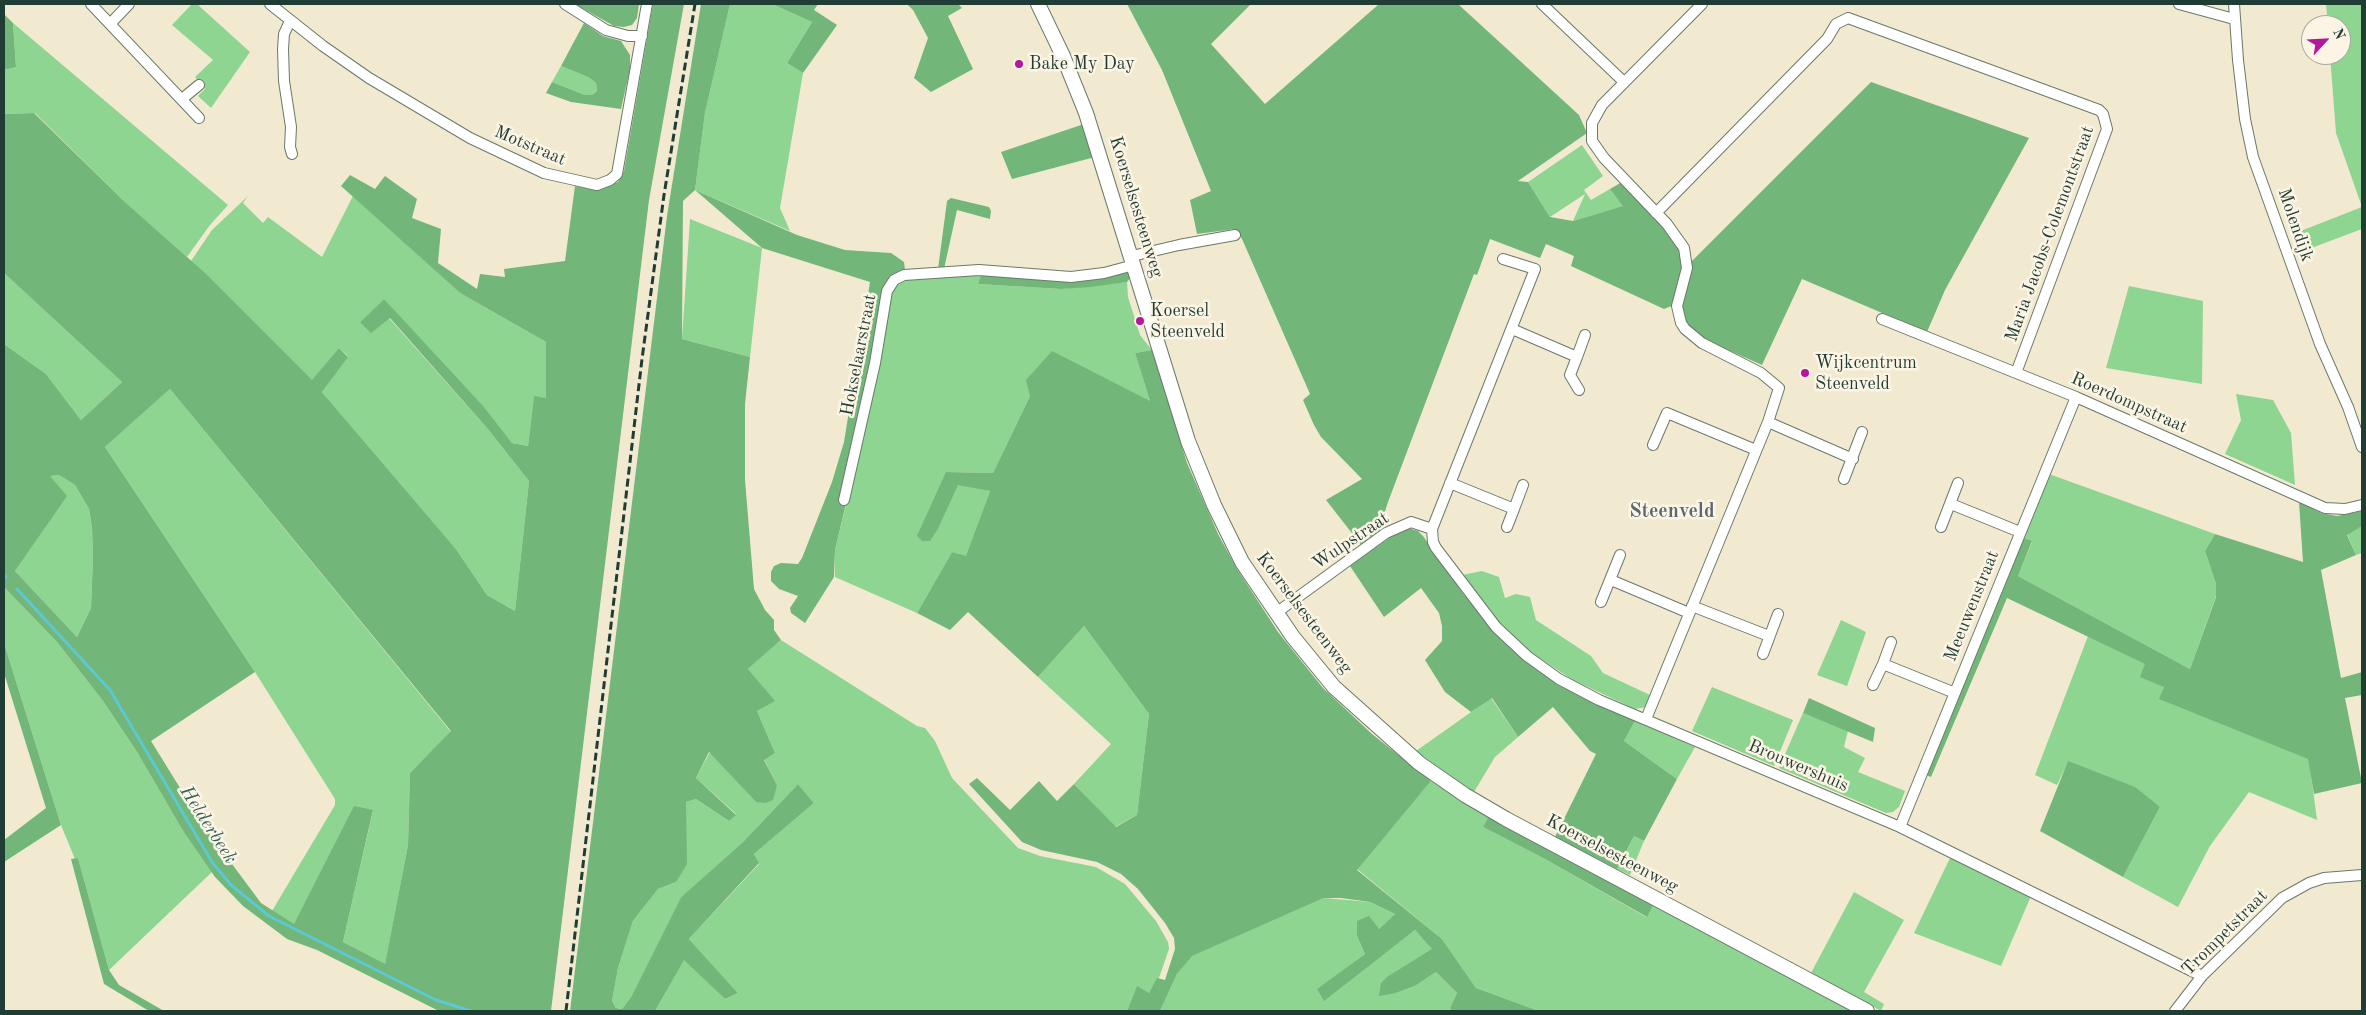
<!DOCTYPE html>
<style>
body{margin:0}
#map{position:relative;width:2366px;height:1015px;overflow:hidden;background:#f2ead0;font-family:"Old Standard TT",serif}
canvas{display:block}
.frame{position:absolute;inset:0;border:5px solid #1f3d34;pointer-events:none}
.north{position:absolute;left:2301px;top:15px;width:50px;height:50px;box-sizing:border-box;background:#fcf5e5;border:1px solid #a4ab9e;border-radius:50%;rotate:65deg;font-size:14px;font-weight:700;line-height:20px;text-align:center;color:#1f3d34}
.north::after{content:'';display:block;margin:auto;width:18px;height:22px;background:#b5179e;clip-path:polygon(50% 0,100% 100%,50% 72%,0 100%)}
</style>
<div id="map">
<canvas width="2366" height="1015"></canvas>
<div class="frame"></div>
<div class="north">N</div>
</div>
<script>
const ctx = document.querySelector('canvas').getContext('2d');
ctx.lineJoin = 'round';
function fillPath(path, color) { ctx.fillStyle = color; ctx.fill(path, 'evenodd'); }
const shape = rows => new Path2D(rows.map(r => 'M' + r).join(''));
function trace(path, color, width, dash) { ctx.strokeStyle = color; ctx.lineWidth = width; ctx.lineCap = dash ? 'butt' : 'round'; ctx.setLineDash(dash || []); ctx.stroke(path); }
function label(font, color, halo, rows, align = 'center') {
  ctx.font = font + ' "Old Standard TT",serif'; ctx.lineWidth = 5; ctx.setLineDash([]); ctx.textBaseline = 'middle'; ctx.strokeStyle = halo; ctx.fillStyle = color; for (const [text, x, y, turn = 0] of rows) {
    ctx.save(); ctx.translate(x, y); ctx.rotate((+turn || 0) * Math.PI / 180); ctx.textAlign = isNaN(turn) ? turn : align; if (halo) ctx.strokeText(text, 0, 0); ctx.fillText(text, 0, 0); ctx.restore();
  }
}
fillPath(shape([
 [192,4,197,4,250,52,211,108,198,96,205,89,195,77,213,60,172,25],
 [730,4,772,4,812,22,787,63,803,73,780,208,790,231,695,190,705,113],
 [2326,4,2362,4,2362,229,2298,253,2293,234,2362,207,2336,133,2330,55,2341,55,2341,25,2328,25],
 [13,23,228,205,210,225,187,257,124,201,35,113,4,114,4,70,16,67],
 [561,66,588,77,596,83,597,91,592,95,585,95,552,82],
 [1582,145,1603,176,1584,190,1591,200,1610,189,1624,206,1573,221,1585,194,1550,217,1528,182],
 [248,196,243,203,263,223,268,217,322,257,353,196,460,293,546,342,546,398,534,397,528,446,512,443,384,299,360,322,389,318,487,428,529,481,515,611,487,595,456,549,322,392,348,356,339,348,312,381,191,261,212,230],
 [690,219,762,248,750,357,682,339],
 [4,273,122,382,81,420,46,374,4,344],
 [981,274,978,284,1061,289,1127,282,1128,297,1140,335,1152,350,1135,353,1150,401,1030,396,993,473,946,472,939,527,958,484,990,491,966,557,952,552,917,613,835,577,835,550,860,448,890,293,897,284,906,279],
 [2129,286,2203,301,2202,384,2106,368],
 [170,389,451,732,410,773,408,845,385,965,343,942,373,811,354,807,294,925,272,911,335,805,335,799,255,672,105,447],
 [2236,394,2273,400,2291,433,2295,485,2225,454,2241,420],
 [2049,474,2215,534,2205,551,2216,584,2216,596,2190,669,2018,576,2032,542,2023,538],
 [59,475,75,485,89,509,92,528,93,556,91,608,77,637,15,571,66,496,49,476],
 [2362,526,2362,553,2356,555,2347,534],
 [1482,571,1499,577,1505,598,1516,594,1530,597,1536,620,1591,656,1603,673,1650,695,1646,707,1635,709,1573,680,1532,653,1498,623,1462,575],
 [4,587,57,642,103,701,137,752,183,831,212,872,109,970,78,858,75,859,61,825,4,643],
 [1841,620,1866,632,1847,686,1817,675],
 [1084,626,1149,714,1137,815,1115,827,1074,784,1111,744,1038,677],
 [2088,636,2146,664,2164,687,2160,699,2309,759,2317,820,2249,792,2210,846,2178,907,2123,877,2160,807,2068,762,2057,785,2035,775],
 [781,640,917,726,925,728,935,741,952,778,1018,848,1040,856,1096,867,1125,884,1156,921,1168,942,1169,949,1159,978,1149,993,1137,987,1127,1011,655,1011,684,959,725,999,738,993,689,939,759,864,754,854,814,803,798,784,743,842,681,897,631,997,622,1009,616,1008,612,1001,618,968,633,921,658,889,676,882,686,802,696,799,729,821,736,814,696,778,710,752,756,802,777,785,764,759,775,753,757,711,774,701,748,669],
 [1712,687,1793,720,1774,766,1692,731],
 [1491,698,1518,737,1495,757,1474,792,1416,751],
 [1803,713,1848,731,1844,747,1865,758,1858,772,1905,791,1899,807,1893,812,1886,813,1779,768],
 [1635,721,1695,747,1677,779,1624,741],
 [1431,781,1488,817,1483,827,1545,859,1646,917,1653,905,1851,1011,1539,1011,1476,988,1442,939,1357,869],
 [1634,836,1644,841,1630,875,1617,869],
 [1950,858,2031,896,2001,966,1914,933],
 [1854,892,1904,920,1864,992,1884,1004,1881,1011,1811,973],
 [1324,898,1370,902,1395,914,1379,929,1357,936,1365,954,1318,989,1324,1000,1415,930,1433,949,1381,983,1396,993,1415,986,1436,972,1457,993,1450,1008,1452,1011,1160,1011,1177,974,1191,956]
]), '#8dd590');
fillPath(shape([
 [575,4,639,4,637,18,632,25,624,27,614,26],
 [653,4,684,4,649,200,551,1011,439,1011,317,950,287,939,243,906,215,877,183,831,137,752,103,701,57,642,4,587,4,344,46,374,81,420,122,382,4,273,4,114,34,113,124,201,205,273,312,380,339,348,348,357,322,392,456,549,487,595,515,611,529,481,487,428,390,318,371,333,360,322,384,299,483,406,512,443,528,446,534,396,546,398,546,342,460,293,341,186,350,175,375,189,385,176,417,199,412,218,441,229,438,263,477,289,480,274,505,277,504,269,565,261,575,186,597,190,618,182,624,171],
 [170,389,451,731,410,773,408,845,385,964,343,942,373,810,354,806,294,924,261,903,203,825,151,741,255,672,105,447],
 [59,475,75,485,89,509,92,528,93,556,91,608,77,637,15,571,67,496,50,476],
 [701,4,730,4,705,113,695,190,797,235,845,250,891,253,904,262,905,270,890,277,882,291,849,491,835,550,834,577,805,623,791,613,790,608,798,596,779,589,771,581,771,572,774,566,781,563,798,564,802,558,832,482,844,442,870,282,762,248,695,190,683,201,682,339,750,357,745,404,745,480,754,589,765,610,774,620,774,630,781,640,748,669,775,701,757,711,775,753,764,760,777,785,773,800,766,803,756,802,709,752,696,778,736,815,729,821,696,799,686,802,687,864,676,882,658,889,633,921,618,968,612,1001,616,1008,622,1009,631,997,681,897,743,842,798,784,814,803,754,854,759,863,689,939,738,993,725,999,684,960,655,1011,570,1011,667,216],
 [772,4,818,4,814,10,837,25,803,73,787,63,812,22],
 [907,4,958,4,962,8,948,16,973,69,931,92,914,78,928,38,913,10],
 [1127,4,1251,4,1211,44,1265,104,1379,4,1458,4,1579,115,1587,133,1518,181,1528,182,1550,217,1573,221,1623,206,1610,189,1622,182,1679,245,1684,266,1674,305,1664,309,1571,266,1574,256,1546,244,1540,258,1490,239,1477,275,1474,274,1388,502,1382,521,1382,531,1362,546,1326,500,1362,479,1321,437,1314,425,1303,400,1310,394,1242,239,1235,229,1197,234,1190,200,1211,191,1162,70],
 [4,14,13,23,16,67,4,70],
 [584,23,603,36,621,41,630,55,630,69,621,109,571,102,546,93,552,82,585,95,592,95,597,91,596,83,588,77,561,66],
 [1871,82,2029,138,1945,290,1927,332,1802,279,1762,365,1699,337,1690,330,1682,314,1683,302,1692,261],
 [1084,124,1095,157,1012,179,1001,152],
 [951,198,989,207,991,211,990,219,957,210,944,269,938,269,947,201],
 [1126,271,1129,272,1130,278,1127,282,1090,287,1061,289,978,284,981,274,1048,281,1087,281],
 [1152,350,1187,463,1218,534,1237,569,1278,632,1323,688,1372,734,1431,781,1357,870,1442,939,1476,988,1539,1011,1452,1011,1450,1008,1457,993,1436,972,1415,986,1396,993,1379,996,1381,983,1387,977,1432,949,1415,930,1324,1001,1317,989,1365,954,1357,936,1357,921,1369,916,1379,929,1395,914,1370,902,1341,898,1324,898,1192,956,1177,974,1160,1011,1127,1011,1137,986,1149,993,1157,978,1165,980,1175,949,1174,938,1165,923,1138,889,1121,874,1097,862,1041,850,1022,842,969,784,977,778,1010,810,1039,781,1057,801,1074,784,1116,827,1137,815,1149,714,1084,626,1038,677,968,612,950,630,917,613,952,552,966,556,990,491,958,485,939,527,930,541,922,541,917,536,946,472,993,473,1030,396,1026,380,1052,351,1150,401,1135,353],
 [2299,502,2321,513,2337,516,2362,511,2362,526,2347,535,2356,555,2321,570,2341,678,2362,672,2362,695,2345,698,2362,783,2314,794,2308,759,2159,699,2164,687,2140,677,2145,664,2007,598,1931,777,1926,775,2023,538,2032,541,2018,576,2190,669,2216,597,2216,584,2205,551,2215,534,2303,562],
 [1408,528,1418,531,1423,536,1464,595,1524,659,1558,685,1635,721,1624,741,1677,779,1644,841,1634,836,1617,869,1555,837,1596,754,1590,751,1553,707,1518,737,1492,698,1471,712,1445,692,1425,660,1442,641,1442,626,1439,613,1421,588,1384,617,1350,566,1399,531],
 [4,643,61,825,4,862,4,840,46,808,4,673],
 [1809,698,1875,728,1873,742,1803,713],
 [2068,761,2135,787,2160,807,2123,877,2040,831],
 [1488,817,1653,905,1647,917,1545,859,1483,827],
 [78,858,109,970,119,985,164,1011,149,1011,104,984,71,859]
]), '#72b67a');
trace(shape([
 [4,575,6,577],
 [17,589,110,690,212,862,231,885,269,916,436,1000,471,1011]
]), '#5cc8d2', 3);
const minor = shape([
 [91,4,199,118],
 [270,4,323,46,369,78,470,138,544,173,597,185,610,180,617,174,647,4],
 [565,4,606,30,628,36,642,36],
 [1542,4,1624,82],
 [2179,4,2234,19],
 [2234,4,2238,60,2245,119,2253,157,2320,344,2348,407,2362,447],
 [290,21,284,34,283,49,284,81,291,127,290,147,292,154],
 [110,24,129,4],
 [182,99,199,85],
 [1656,213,1827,39,1836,24,1848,18,2099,110,2103,114,2107,129,2016,373],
 [1132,256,1179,245,1235,235],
 [1882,319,2076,397,2325,508,2345,509,2362,505],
 [1512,329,1577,357,1585,335],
 [1577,357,1570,375,1579,390],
 [1768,422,1853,459],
 [1653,445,1667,413,1756,450],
 [1844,479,1862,432],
 [1450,483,1514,509,1523,485],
 [844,500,875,363,887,291,894,280,904,275,979,270,1071,277,1104,273,1134,265],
 [1951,504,2020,532],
 [1507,527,1514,509],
 [1941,527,1958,483],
 [1432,529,1433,542,1436,548,1496,627,1527,656,1559,679,1599,700,1900,827,2202,976],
 [1611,580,1689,613],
 [1601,602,1620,555],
 [1692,606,1769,636],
 [1276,613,1386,533,1411,522,1432,529,1535,269,1503,259],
 [1763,654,1778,614],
 [1883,664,1891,642],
 [1873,685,1883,664,1955,693],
 [1646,719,1768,422,1779,388,1761,373,1702,343,1685,329,1681,323,1677,306,1687,268,1684,248,1667,224,1604,158,1592,141,1592,123,1602,105,1702,4],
 [1900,827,2076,397],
 [2175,1011,2202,976,2282,898,2309,883,2324,878,2362,875]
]);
const tertiary = shape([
 [1038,4,1063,56,1086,113,1188,441,1214,505,1242,562,1293,637,1334,687,1419,763,1465,795,1506,819,1867,1011]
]);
trace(minor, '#697a6b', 12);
trace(tertiary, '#697a6b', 16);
trace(minor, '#fff', 10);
trace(tertiary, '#fff', 14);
trace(shape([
 [566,1011,642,359,664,195,695,4]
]), '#1f3d34', 3, [8, 4]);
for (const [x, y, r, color] of [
 [1019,64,5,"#b5179e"],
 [1140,321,5,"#b5179e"],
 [1805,373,5,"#b5179e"]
]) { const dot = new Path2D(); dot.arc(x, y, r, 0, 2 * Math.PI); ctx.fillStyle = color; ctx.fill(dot); trace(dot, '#fcf5e5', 2); }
label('18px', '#1f3d34', '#fcf5e5', [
 ["Bake My Day",1029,64],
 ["Koersel",1150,311],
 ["Steenveld",1150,332],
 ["Wijkcentrum",1815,363],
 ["Steenveld",1815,384]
], 'left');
label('18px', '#1f3d34', '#fcf5e5', [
 ["Motstraat",530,146,23],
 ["Koerselsesteenweg",1136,207,73],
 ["Molendijk",2295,225,71],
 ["Maria Jacobs-Colemontstraat",2050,234,-70],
 ["Hokselaarstraat",859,355,-79],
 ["Roerdompstraat",2129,403,24],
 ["Wulpstraat",1351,541,-34],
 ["Meeuwenstraat",1972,606,-68],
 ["Koerselsesteenweg",1304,613,53],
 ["Brouwershuis",1798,766,23],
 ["Koerselsesteenweg",1612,854,28],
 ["Trompetstraat",2225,933,-45]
]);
label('italic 19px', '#2e605c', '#fcf5e5', [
 ["Helderbeek",208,825,57]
]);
label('bold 20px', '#5a6771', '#fcf5e5', [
 ["Steenveld",1672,512]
]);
</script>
